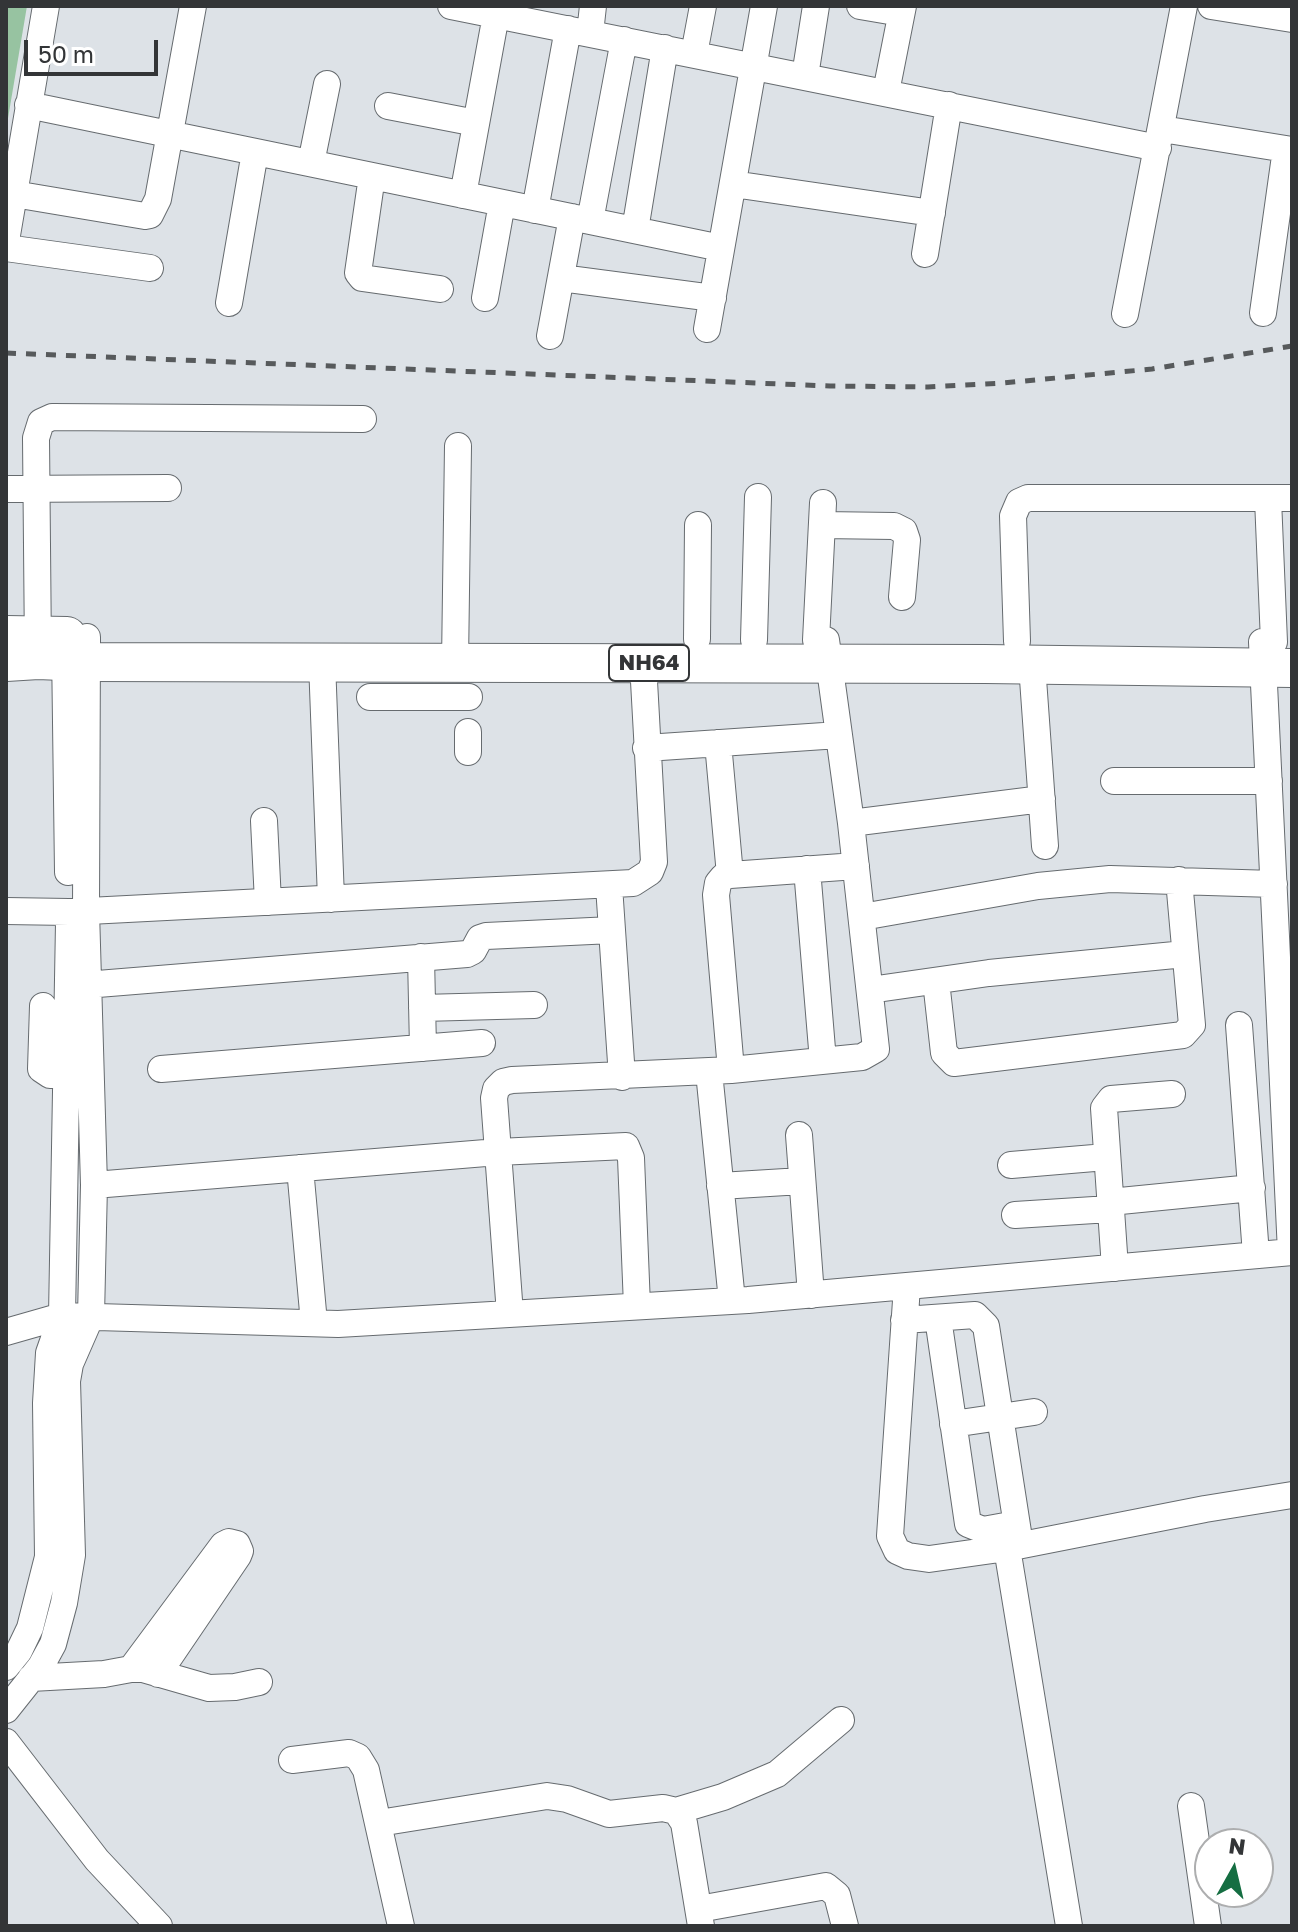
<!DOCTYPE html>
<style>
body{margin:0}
#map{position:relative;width:1298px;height:1932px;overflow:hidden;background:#dde2e7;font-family:"Golos Text",sans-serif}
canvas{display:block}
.frame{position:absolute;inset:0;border:8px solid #333537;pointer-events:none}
.north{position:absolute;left:1194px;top:1828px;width:80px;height:80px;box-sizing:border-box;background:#fff;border:2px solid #adaeaf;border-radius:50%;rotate:8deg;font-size:22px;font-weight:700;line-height:32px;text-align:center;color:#333537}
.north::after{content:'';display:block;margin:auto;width:28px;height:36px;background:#156e42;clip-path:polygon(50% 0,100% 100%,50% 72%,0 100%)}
.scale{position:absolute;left:24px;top:40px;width:134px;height:36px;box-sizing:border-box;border:4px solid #333537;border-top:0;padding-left:10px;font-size:24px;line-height:28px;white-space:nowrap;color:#333537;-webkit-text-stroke:6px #fff;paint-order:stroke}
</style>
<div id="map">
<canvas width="1298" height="1932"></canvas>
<div class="frame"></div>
<div class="north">N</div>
<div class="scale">50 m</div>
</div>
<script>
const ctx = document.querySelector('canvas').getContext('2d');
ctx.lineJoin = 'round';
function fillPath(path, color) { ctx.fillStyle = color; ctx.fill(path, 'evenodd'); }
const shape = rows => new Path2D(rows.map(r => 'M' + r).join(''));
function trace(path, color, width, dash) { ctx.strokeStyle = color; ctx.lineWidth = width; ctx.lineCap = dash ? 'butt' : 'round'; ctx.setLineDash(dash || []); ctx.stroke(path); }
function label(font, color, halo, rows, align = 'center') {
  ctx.font = font + ' "Golos Text",sans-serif'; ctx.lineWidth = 6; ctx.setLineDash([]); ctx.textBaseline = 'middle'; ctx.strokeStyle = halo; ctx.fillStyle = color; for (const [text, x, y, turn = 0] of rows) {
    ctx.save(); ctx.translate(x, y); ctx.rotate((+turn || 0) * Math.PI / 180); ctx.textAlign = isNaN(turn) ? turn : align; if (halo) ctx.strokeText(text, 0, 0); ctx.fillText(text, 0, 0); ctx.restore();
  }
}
fillPath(shape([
 [6,6,27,6,6,130]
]), '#97c3a1');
const minor = shape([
 [451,6,1158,148],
 [860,6,901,13],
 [1211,6,1292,19],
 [590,33,593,6],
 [694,54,703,6],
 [805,76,816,6],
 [886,92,903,6],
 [28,105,721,248],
 [388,106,476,123],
 [1162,129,1292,150],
 [311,163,327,84],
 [372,176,358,273,362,278,440,289],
 [733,184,932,213],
 [14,194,145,216,150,215,158,199,193,6],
 [463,195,496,15],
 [535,210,568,29],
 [590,221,624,40],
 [635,230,665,48],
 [6,241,46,6],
 [6,248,150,268],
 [925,254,949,105],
 [561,278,713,298],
 [485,298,502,203],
 [229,303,255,152],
 [1263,313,1286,149],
 [1125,314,1184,6],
 [707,329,764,6],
 [550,336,572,217],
 [6,489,168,488],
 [1268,499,1274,642],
 [822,525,894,526,904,531,907,540,902,597],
 [697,639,698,525],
 [754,640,758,497],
 [816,640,823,503],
 [1017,641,1013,516,1019,502,1028,498,1292,498],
 [1262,642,1291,1252],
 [65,647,68,872],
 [38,653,36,438,41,422,52,417,363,419],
 [322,662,331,899],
 [455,663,458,446],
 [1032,665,1045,846],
 [370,697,469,697],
 [718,743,730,875],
 [646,748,839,735],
 [468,752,468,732],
 [1114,781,1269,781],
 [264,821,268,902],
 [851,823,1042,799],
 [807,869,823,1061],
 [609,886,622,1077],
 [6,911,69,912,633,883,650,872,654,862,643,663],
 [862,917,1038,886,1110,879,1274,884],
 [421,957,423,1048],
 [936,981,944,1053,954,1063,1183,1035,1192,1025,1179,880],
 [73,986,467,954,473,951,480,938,486,936,612,930],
 [870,990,989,973,1185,954],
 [43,1006,41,1069,50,1075,67,1075],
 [422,1008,534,1005],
 [1239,1025,1256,1255],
 [161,1069,482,1043],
 [731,1070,716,895,718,883,723,877,730,875,856,866],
 [709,1072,732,1301],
 [799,1135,811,1295],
 [1011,1165,1106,1157],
 [300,1168,314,1323],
 [94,1185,498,1152,626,1146,631,1158,637,1306],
 [720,1186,802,1181],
 [1110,1202,1252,1188],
 [1015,1215,1110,1209],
 [1115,1268,1104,1108,1111,1099,1172,1094],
 [907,1286,890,1536,897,1551,908,1556,929,1559,1007,1548,1205,1509,1292,1495],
 [510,1314,494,1098,496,1089,503,1082,512,1080,731,1070,862,1057,876,1049,851,823,826,640],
 [938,1318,968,1524,983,1530,1016,1524],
 [904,1320,975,1315,986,1326,1020,1545],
 [6,1332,62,1316,338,1324,748,1300,1292,1252],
 [953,1424,1034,1412],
 [1007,1548,1069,1926],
 [6,1667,19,1651,30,1628,48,1557,46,1403,49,1353,62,1316,69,923],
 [131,1669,223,1545,229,1542,237,1544,240,1551,238,1556,158,1674],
 [31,1678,104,1674,131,1669,143,1669,209,1688,235,1687,259,1682],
 [6,1710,41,1666,53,1644,64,1603,72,1555,67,1381,70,1364,91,1316,94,1185,86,911,87,637],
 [6,1742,97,1860,159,1926],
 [292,1760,349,1753,358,1757,366,1770,401,1926],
 [1191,1806,1208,1926],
 [676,1811,723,1797,777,1774,841,1720],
 [379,1823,547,1796,567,1799,609,1814,663,1808,676,1811,684,1823,701,1926],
 [699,1909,826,1886,837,1895,845,1926]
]);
const highway = shape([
 [6,635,67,636],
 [6,662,38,660,86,662,985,664,1292,668]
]);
trace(minor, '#666b6f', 28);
trace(highway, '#666b6f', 40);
trace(minor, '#fff', 26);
trace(highway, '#fff', 38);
trace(shape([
 [6,353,830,386,928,387,1003,383,1152,369,1292,346]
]), '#575a5c', 5, [10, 10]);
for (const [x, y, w] of [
 [649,663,80]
]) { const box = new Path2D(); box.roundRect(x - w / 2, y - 18, w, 36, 6); ctx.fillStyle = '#fff'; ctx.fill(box); trace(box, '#333537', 2); }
label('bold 22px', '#333537', null, [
 ["NH64",649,663]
]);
</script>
